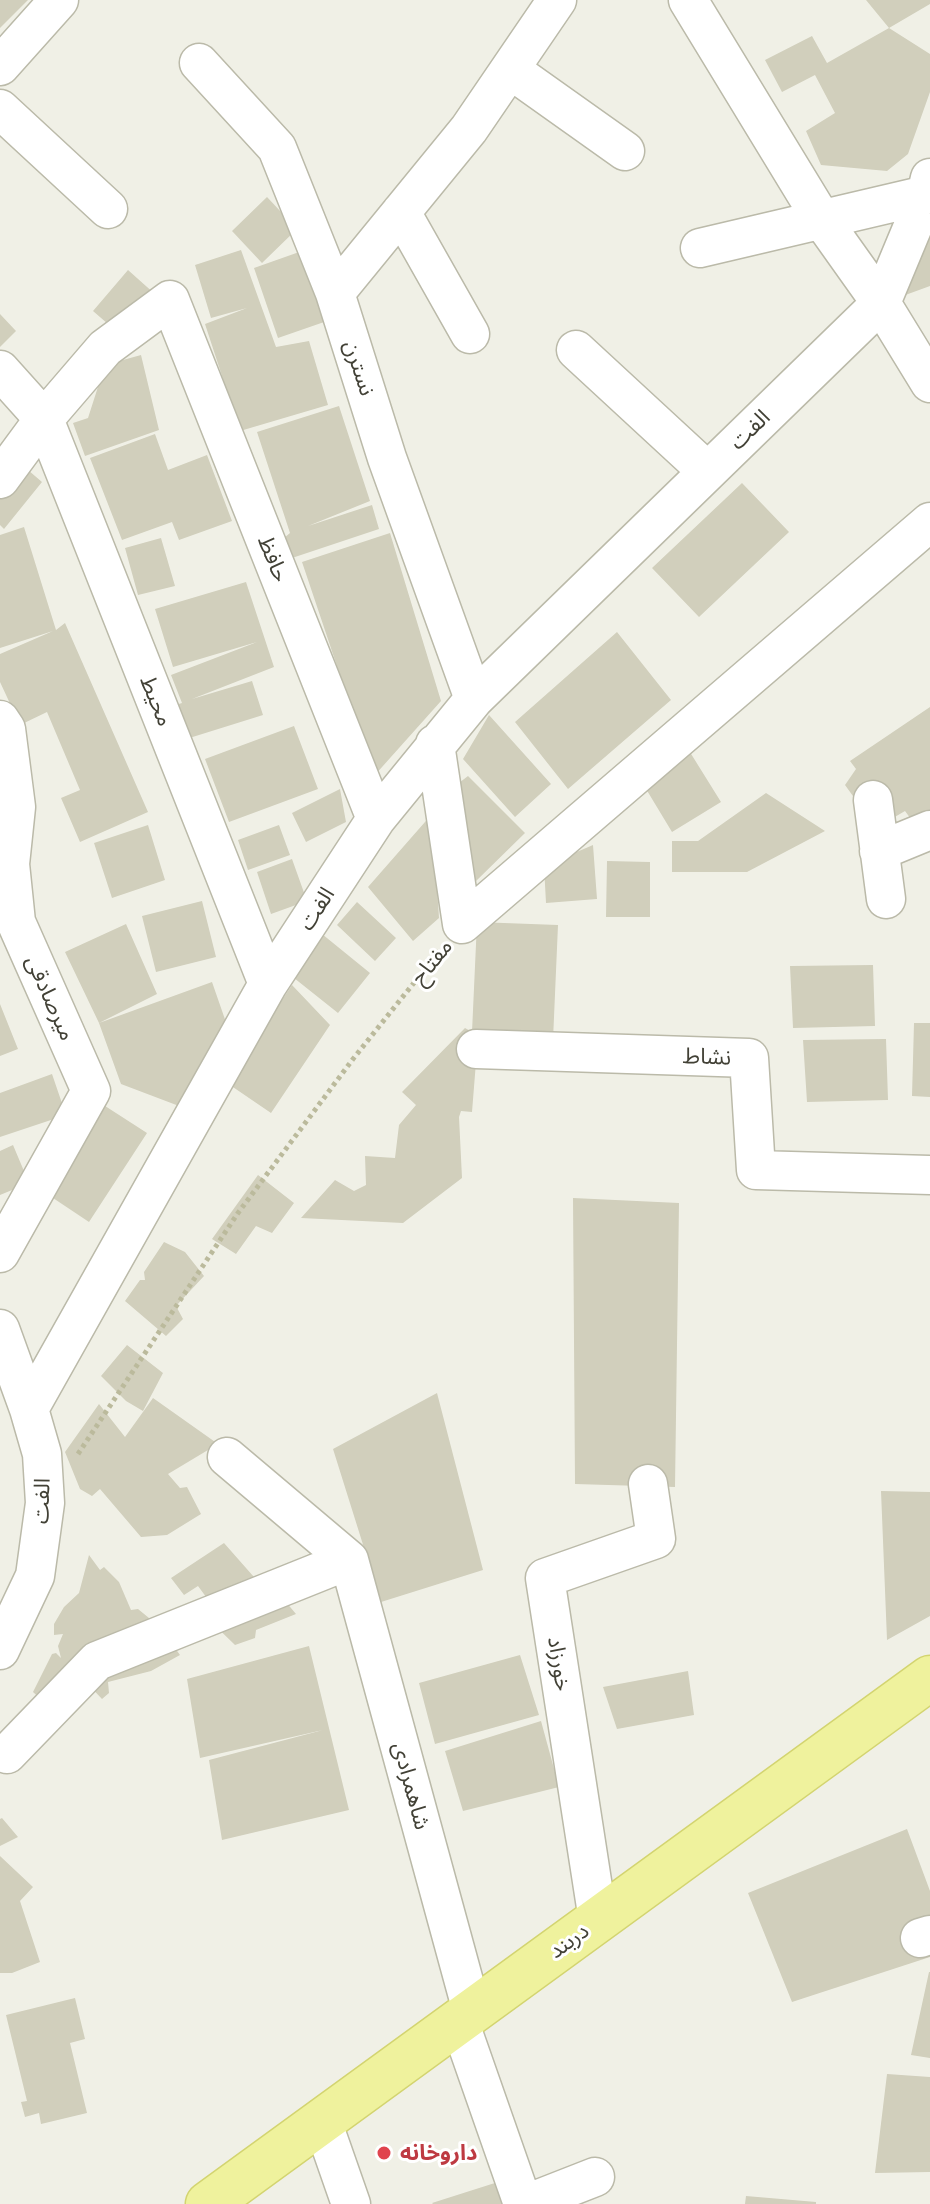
<!DOCTYPE html>
<meta charset="utf-8">
<style>
body{margin:0}
canvas{display:block;background:#f0f0e6}
</style>
<canvas width="930" height="2204"></canvas>
<script>
const ctx = document.querySelector('canvas').getContext('2d');
ctx.lineJoin = 'round';
function fillPath(path, color) { ctx.fillStyle = color; ctx.fill(path, 'evenodd'); }
const shape = rows => new Path2D(rows.map(r => 'M' + r).join(''));
function trace(path, color, width, dash) { ctx.strokeStyle = color; ctx.lineWidth = width; ctx.lineCap = dash ? 'butt' : 'round'; ctx.setLineDash(dash || []); ctx.stroke(path); }
function label(font, color, halo, rows, align = 'center') {
  ctx.font = font + ' "Public Sans","Noto Sans Arabic",sans-serif'; ctx.lineWidth = 6; ctx.setLineDash([]); ctx.textBaseline = 'middle'; ctx.strokeStyle = halo; ctx.fillStyle = color; for (const [text, x, y, turn = 0] of rows) {
    ctx.save(); ctx.translate(x, y); ctx.rotate((+turn || 0) * Math.PI / 180); ctx.textAlign = isNaN(turn) ? turn : align; if (halo) ctx.strokeText(text, 0, 0); ctx.fillText(text, 0, 0); ctx.restore();
  }
}
fillPath(shape([
 [0,0,28,0,0,28],
 [866,0,930,0,930,4,889,28],
 [889,28,930,54,930,92,908,154,887,171,821,165,806,131,835,113,815,75,782,92,765,60,812,36,827,63],
 [267,197,297,229,262,263,232,231],
 [930,200,930,286,889,301],
 [241,250,276,347,309,341,328,405,240,431,205,324,247,308,211,318,195,265],
 [302,251,327,321,278,338,254,268],
 [128,270,156,295,108,324,93,311],
 [0,314,16,331,0,347],
 [141,355,159,430,85,456,73,423,88,418,105,365],
 [339,406,370,501,308,526,372,505,379,529,292,558,284,538,290,533,257,432],
 [155,434,168,470,207,455,232,521,179,540,172,522,122,540,90,458],
 [21,464,42,482,4,529,0,525,0,490],
 [742,483,789,532,699,617,652,568],
 [24,527,56,630,65,623,148,812,80,842,61,798,80,790,47,712,20,725,0,682,0,654,53,631,0,648,0,535],
 [390,533,441,701,374,776,302,562],
 [161,538,175,586,138,595,125,548],
 [246,582,274,667,192,699,252,681,263,715,183,740,172,706,182,703,171,675,257,642,173,667,155,609],
 [617,632,671,700,568,789,515,722],
 [930,707,930,824,919,830,905,811,876,828,845,785,856,769,850,761],
 [489,715,551,784,515,817,463,759],
 [294,726,318,789,229,822,205,759],
 [688,749,721,802,672,832,640,779],
 [468,776,525,833,474,883,455,786],
 [340,789,346,822,306,842,292,813],
 [766,793,825,831,747,872,672,872,672,841,698,841],
 [432,814,439,918,413,941,368,887],
 [148,825,165,880,112,898,94,843],
 [279,825,290,855,248,870,238,840],
 [593,845,597,899,546,903,544,866],
 [292,859,307,901,271,914,257,872],
 [607,861,650,862,650,917,606,917],
 [202,901,216,957,156,972,142,916],
 [357,902,396,938,375,961,337,925],
 [477,922,558,925,553,1040,478,1037,472,1112,461,1111,459,1117,462,1178,403,1223,301,1218,335,1180,354,1191,366,1185,365,1156,395,1158,399,1125,416,1105,402,1092,465,1028,472,1032],
 [126,924,157,994,99,1023,65,952],
 [322,934,370,973,338,1013,289,974],
 [873,965,875,1026,793,1028,790,966],
 [212,982,228,1028,179,1106,121,1084,99,1023],
 [292,985,330,1025,271,1113,227,1083],
 [0,1004,18,1049,0,1056],
 [914,1023,930,1023,930,1097,912,1096],
 [886,1039,888,1100,807,1102,803,1040],
 [52,1074,66,1115,0,1137,0,1093],
 [102,1104,147,1133,89,1222,44,1192],
 [13,1145,29,1183,0,1195,0,1151],
 [258,1175,294,1203,272,1233,256,1226,236,1254,212,1239],
 [573,1198,679,1203,675,1487,575,1484],
 [164,1242,185,1252,204,1276,176,1306,183,1319,166,1336,125,1301,140,1280,145,1280,144,1272],
 [127,1345,163,1373,143,1411,126,1401,101,1376],
 [437,1393,483,1570,381,1602,333,1449],
 [153,1398,218,1444,168,1474,180,1488,187,1487,201,1514,167,1535,141,1537,100,1489,92,1496,80,1489,65,1452,99,1404,125,1437],
 [881,1491,930,1492,930,1616,887,1640],
 [224,1543,261,1585,265,1577,296,1614,256,1630,255,1638,235,1645,202,1613,212,1605,198,1586,184,1595,171,1578],
 [89,1555,100,1570,104,1567,119,1582,131,1610,138,1609,160,1627,180,1655,151,1671,108,1682,109,1693,102,1699,82,1678,58,1715,33,1692,52,1654,56,1653,61,1658,58,1646,63,1634,54,1635,54,1624,64,1607,79,1593],
 [309,1646,349,1810,222,1840,209,1760,323,1730,200,1758,187,1679],
 [520,1655,539,1715,435,1744,419,1683],
 [688,1671,694,1715,617,1729,603,1687],
 [541,1721,559,1787,463,1811,445,1751],
 [2,1818,18,1837,0,1846,0,1819],
 [907,1829,930,1891,930,1957,792,2002,748,1893],
 [0,1856,33,1887,20,1901,40,1962,12,1973,0,1973],
 [929,1972,930,1972,930,2058,911,2055],
 [75,1998,85,2039,70,2043,87,2113,41,2124,39,2113,25,2117,21,2102,27,2101,6,2015],
 [887,2074,930,2077,930,2172,875,2173],
 [498,2182,505,2204,433,2204,432,2203],
 [746,2196,816,2202,816,2204,745,2204]
]), '#d1cfbc');
const minor = shape([
 [688,0,822,220,881,303,930,383],
 [199,63,277,148,335,293,387,458,474,699],
 [0,66,59,0],
 [511,70,625,151],
 [0,109,108,209],
 [401,212,470,334],
 [700,248,926,195,930,178],
 [335,293,469,129,557,0],
 [576,350,707,471],
 [0,370,44,419,268,984],
 [0,479,44,419,105,348,170,300,376,819],
 [0,720,6,729,16,807,10,864,16,922,91,1091,0,1253],
 [435,744,462,924],
 [873,800,886,899],
 [879,851,930,830],
 [462,924,930,522],
 [476,1049,749,1058,756,1170,930,1175],
 [0,1329,29,1409],
 [227,1457,349,1560],
 [0,1650,35,1576,45,1503,42,1454,29,1409,268,984,376,819,474,699,881,303,926,195,930,194],
 [7,1754,97,1661,349,1560,472,2011],
 [598,1920,545,1578,656,1539,648,1484],
 [920,1938,930,1935],
 [459,2021,523,2204],
 [322,2121,351,2204],
 [526,2204,595,2177]
]);
const major = shape([
 [208,2204,930,1678]
]);
trace(minor, '#bbbaa9', 41);
trace(major, '#d3d470', 47);
trace(shape([
 [78,1454,238,1213,353,1059,441,949]
]), '#bbba9c', 5, [4, 4]);
trace(minor, '#fff', 38);
trace(major, '#eff29d', 44);
for (const [x, y, r, color] of [
 [384,2153,8,"#e0444e"]
]) { const dot = new Path2D(); dot.arc(x, y, r, 0, 2 * Math.PI); ctx.fillStyle = color; ctx.fill(dot); trace(dot, '#fff', 3); }
label('22px', '#424136', '#fff', [
 ["نسترن",359,368,72],
 ["الفت",750,430,-44],
 ["حافظ",273,559,68],
 ["محیط",156,701,68],
 ["الفت",317,909,-57],
 ["مفتاح",432,962,-51],
 ["میرصادقی",50,998,66],
 ["نشاط",707,1057,2],
 ["الفت",42,1501,-88],
 ["خورزاد",559,1664,81],
 ["شاهمرادی",411,1786,75],
 ["دربند",569,1941,-36]
]);
label('bold 22px', '#be3a42', '#fff', [
 ["داروخانه",400,2153]
], 'left');
</script>
